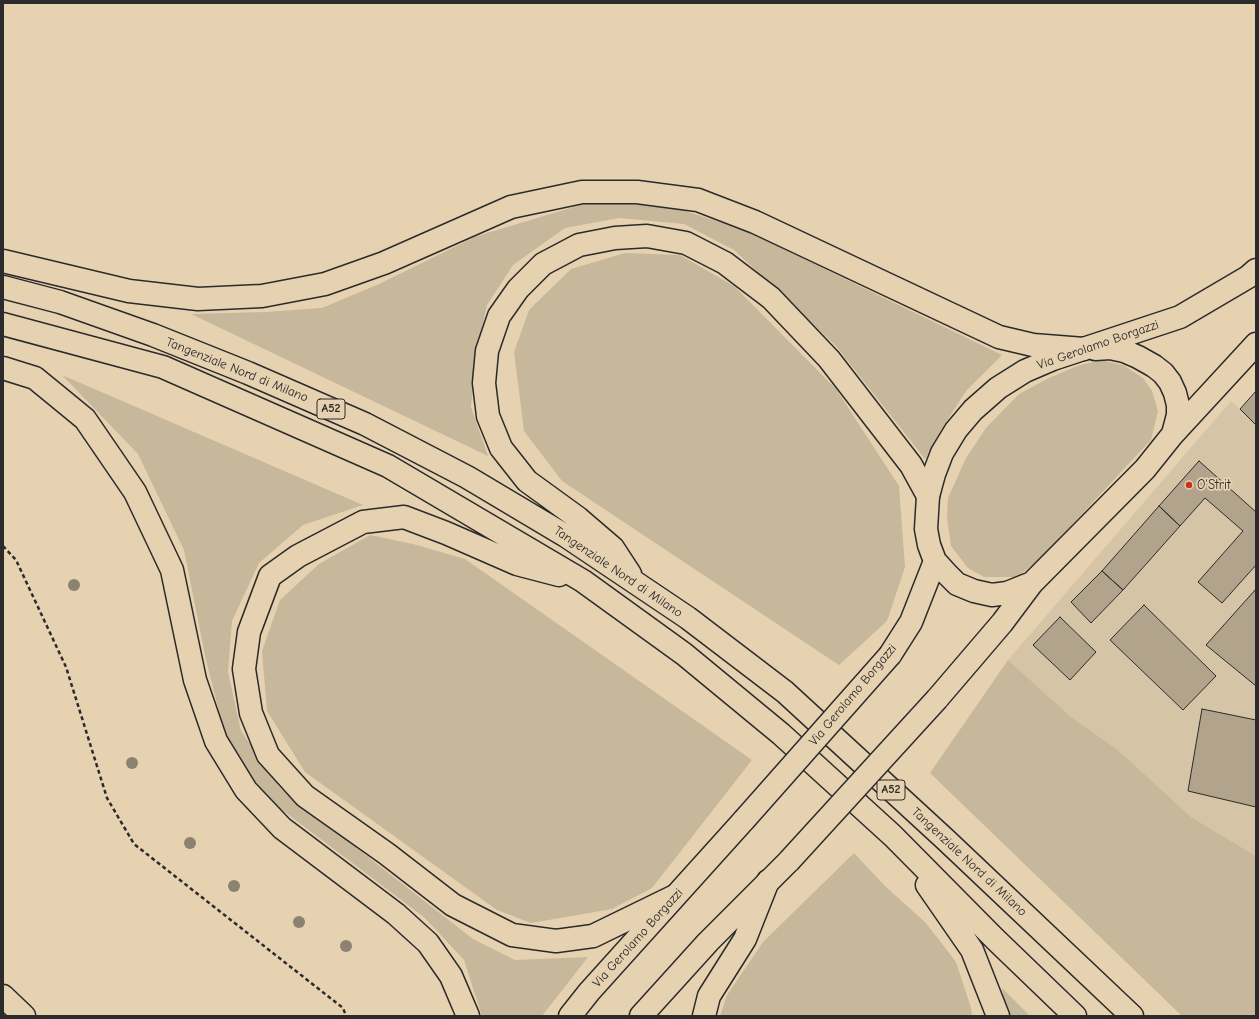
<!DOCTYPE html>
<style>
body{margin:0}
#map{position:relative;width:1259px;height:1019px;overflow:hidden;background:#e6d2b1;font-family:"Comic Neue",sans-serif}
canvas{display:block}
.frame{position:absolute;inset:0;border:4px solid #2b2b2b;pointer-events:none}
</style>
<div id="map">
<canvas width="1259" height="1019"></canvas>
<div class="frame"></div>
</div>
<script>
const ctx = document.querySelector('canvas').getContext('2d');
ctx.lineJoin = 'round';
function fillPath(path, color) { ctx.fillStyle = color; ctx.fill(path, 'evenodd'); }
const shape = rows => new Path2D(rows.map(r => 'M' + r).join(''));
function trace(path, color, width, dash) { ctx.strokeStyle = color; ctx.lineWidth = width; ctx.lineCap = dash ? 'butt' : 'round'; ctx.setLineDash(dash || []); ctx.stroke(path); }
function label(font, color, halo, rows, align = 'center') {
  ctx.font = font + ' "Comic Neue",sans-serif'; ctx.lineWidth = 3.5; ctx.setLineDash([]); ctx.textBaseline = 'middle'; ctx.strokeStyle = halo; ctx.fillStyle = color; for (const [text, x, y, turn = 0] of rows) {
    ctx.save(); ctx.translate(x, y); ctx.rotate((+turn || 0) * Math.PI / 180); ctx.textAlign = isNaN(turn) ? turn : align; if (halo) ctx.strokeText(text, 0, 0); ctx.fillText(text, 0, 0); ctx.restore();
  }
}
fillPath(shape([
 [1231,401,1256,425,1256,856,1191,817,1118,750,1071,717,1008,660]
]), '#d6c4a6');
fillPath(shape([
 [658,202,744,230,1002,355,966,391,941,430,925,459,835,345,734,250,684,224,619,218,565,228,513,265,487,305,475,362,471,407,488,456,191,314,266,312,322,308,379,284,477,236,584,204],
 [625,253,680,255,734,286,836,389,899,486,905,567,887,621,839,665,562,481,524,431,514,352,529,310,571,269],
 [1101,360,1123,365,1143,378,1152,391,1158,411,1151,440,1038,561,1017,577,984,577,968,568,951,546,947,518,948,498,966,458,986,428,1019,394,1049,378,1077,366],
 [62,375,363,505,303,525,259,563,232,621,228,672,241,731,281,789,473,939,515,960,588,957,542,1016,482,1016,464,960,425,918,265,797,226,739,206,660,184,550,138,454],
 [370,535,413,544,465,559,752,760,652,888,612,909,531,923,497,910,305,772,267,711,262,651,280,600,319,564],
 [1008,660,1071,717,1118,750,1191,817,1256,856,1256,1016,1182,1016,930,773],
 [854,853,885,886,926,923,956,962,971,1008,972,1016,720,1016,727,995,763,942],
 [1002,988,1030,1016,1006,1016]
]), '#c7b79b');
const building = shape([
 [1256,391,1256,425,1240,409,1256,391],
 [1199,461,1256,512,1256,565,1222,603,1198,582,1243,531,1205,498,1180,526,1159,506,1199,461],
 [1159,506,1180,526,1123,590,1102,571,1159,506],
 [1102,571,1123,590,1091,623,1071,602,1102,571],
 [1256,589,1256,686,1206,645,1256,589],
 [1144,605,1216,676,1183,710,1110,640,1144,605],
 [1060,617,1096,652,1070,680,1033,645,1060,617],
 [1202,709,1256,720,1256,807,1188,791,1202,709]
]);
fillPath(building, '#b2a48c');
trace(building, '#2b2b2b', 1);
const minor = shape([
 [3,996,24,1016]
]);
const secondary = shape([
 [1095,349,1110,348,1124,351,1138,357,1154,366,1163,373,1170,382,1175,393,1178,405,1178,415,1173,434],
 [1032,583,1007,593,992,595,974,591,957,584,946,573,935,561,929,545,926,529,928,496,934,474,942,453,956,430,973,410,998,388,1025,371,1053,359,1180,317,1248,277,1256,270],
 [890,655,911,622,935,561],
 [937,699,1002,623,1032,583,1145,469,1173,434,1256,344],
 [570,1016,589,992,744,820],
 [641,1016,708,942,789,861]
]);
const motorway = shape([
 [3,261,129,291,198,299,262,296,325,284,384,263,511,207,582,192,637,192,698,200,755,222,999,337,1033,345,1084,349],
 [3,287,60,302,153,335,248,373,365,424,467,477,566,536,688,618,785,692,946,840,1132,1016],
 [3,324,163,367,388,466,583,581,684,654,781,734,893,836,995,939,1075,1016],
 [3,368,35,378,85,419,135,492,172,570,195,680,216,741,246,790,282,828,396,914,428,943,451,976,468,1016],
 [630,574,613,548,578,518,527,481,501,448,488,416,484,383,487,351,499,316,518,289,543,264,579,245,615,238,647,236,686,243,725,263,771,298,829,359,911,465,928,496],
 [559,575,517,564,446,533,404,517,363,522,298,556,270,576,249,632,244,669,251,713,268,755,305,796,387,854,453,905,512,935,556,941,593,936,673,897],
 [927,885,972,950,998,1016],
 [704,1016,709,996,745,939,768,881]
]);
trace(minor, '#2b2b2b', 25);
trace(secondary, '#2b2b2b', 25);
trace(motorway, '#2b2b2b', 25);
trace(shape([
 [3,546,16,560,66,667,107,798,134,844,343,1008,346,1016]
]), '#2b2b2b', 2.5, [4, 3]);
trace(minor, '#e6d2b1', 22);
trace(secondary, '#e6d2b1', 22);
trace(motorway, '#e6d2b1', 22);
const secondaryBridge = shape([
 [744,820,890,655],
 [789,861,937,699]
]);
trace(secondaryBridge, '#2b2b2b', 25, []);
trace(secondaryBridge, '#e6d2b1', 22);
ctx.fillStyle = '#8c8271';
for (const [x, y] of [
 [74,585],
 [132,763],
 [190,843],
 [234,886],
 [299,922],
 [346,946]
]) { ctx.beginPath(); ctx.arc(x, y, 6, 0, 2 * Math.PI); ctx.fill(); }
for (const [x, y, r, color] of [
 [1189,485,4,"#c8321e"]
]) { const dot = new Path2D(); dot.arc(x, y, r, 0, 2 * Math.PI); ctx.fillStyle = color; ctx.fill(dot); trace(dot, '#e6d2b1', 1.5); }
for (const [x, y, w] of [
 [331,409,28],
 [891,790,28]
]) { const box = new Path2D(); box.roundRect(x - w / 2, y - 10, w, 20, 3); ctx.fillStyle = '#e6d2b1'; ctx.fill(box); trace(box, '#2b2b2b', 1); }
label('bold 12px', '#2b2b2b', null, [
 ["A52",331,409],
 ["A52",891,790]
]);
label('13px', '#2b2b2b', '#e6d2b1', [
 ["Via Gerolamo Borgazzi",1098,345,-19],
 ["Tangenziale Nord di Milano",237,370,22],
 ["Tangenziale Nord di Milano",618,572,34],
 ["Via Gerolamo Borgazzi",853,695,-50],
 ["Tangenziale Nord di Milano",969,862,43],
 ["Via Gerolamo Borgazzi",638,938,-48]
]);
label('13px', '#2b2b2b', '#e6d2b1', [
 ["O'Strit",1197,485]
], 'left');
</script>
